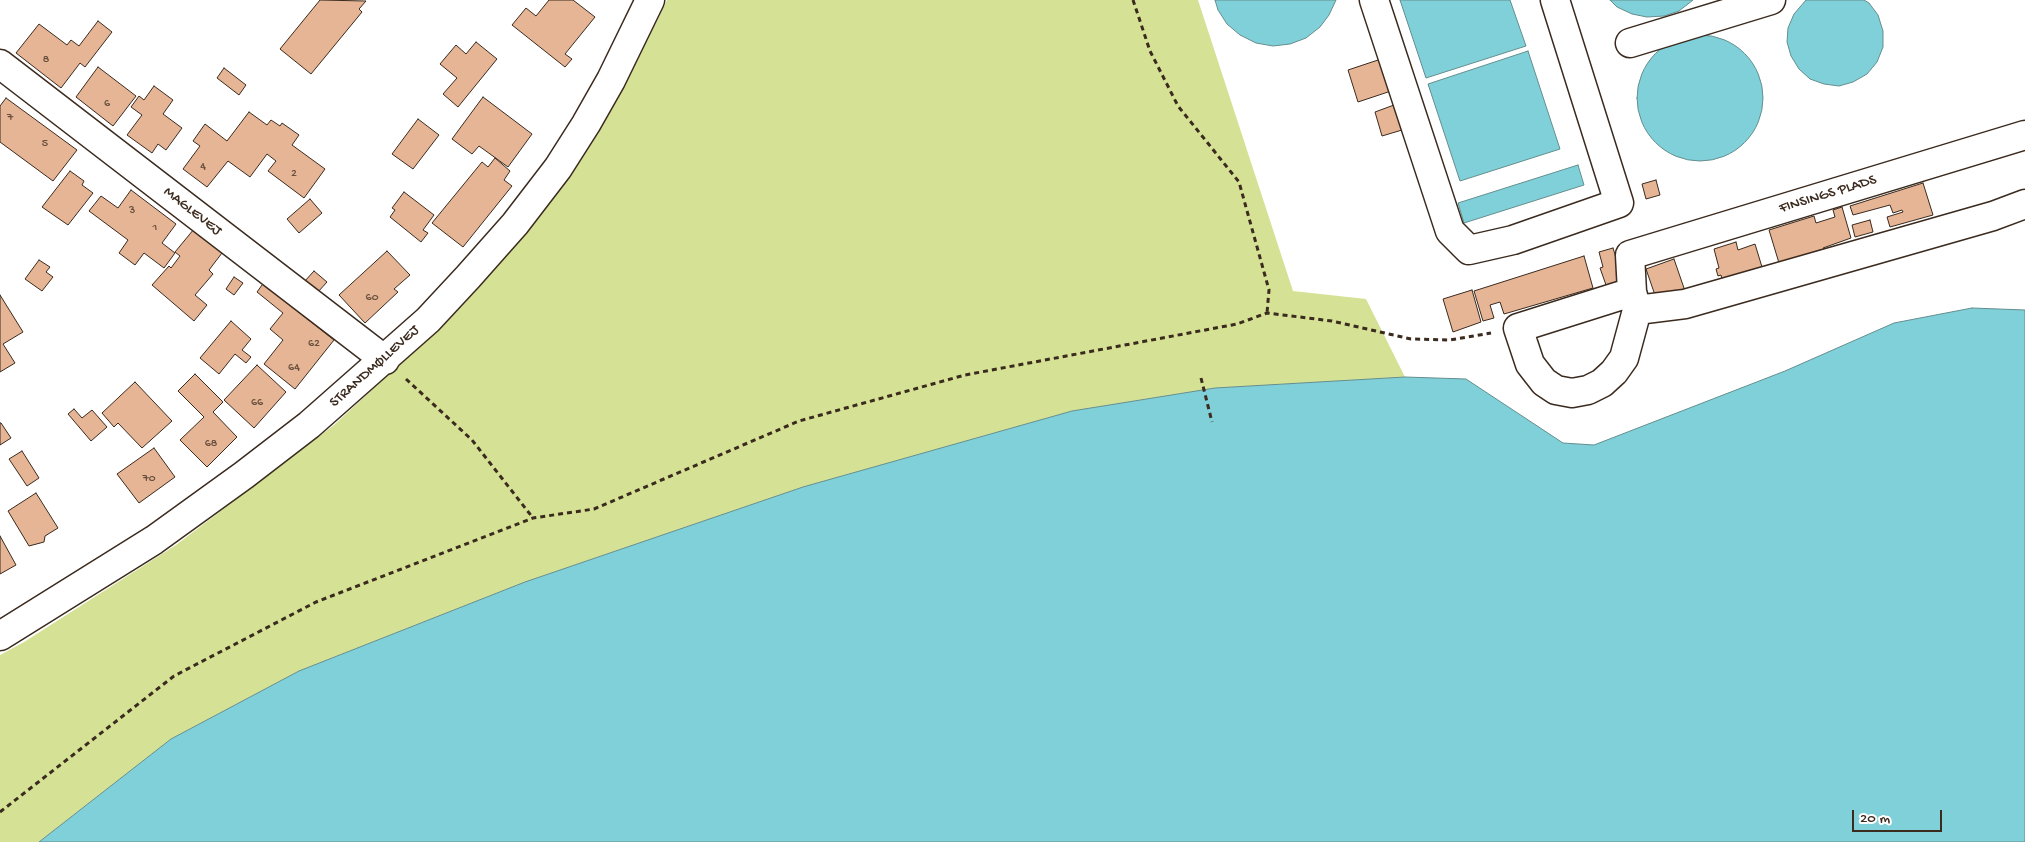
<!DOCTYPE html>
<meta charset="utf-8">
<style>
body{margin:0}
#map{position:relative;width:2025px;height:842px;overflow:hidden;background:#fff;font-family:"Gochi Hand",sans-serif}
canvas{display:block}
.scale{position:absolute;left:1852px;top:810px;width:90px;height:22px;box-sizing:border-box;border:2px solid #3b2a1e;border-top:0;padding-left:6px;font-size:15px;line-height:18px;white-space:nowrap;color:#3b2a1e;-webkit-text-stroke:4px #fff;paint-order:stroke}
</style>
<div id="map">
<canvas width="2025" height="842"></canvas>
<div class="scale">20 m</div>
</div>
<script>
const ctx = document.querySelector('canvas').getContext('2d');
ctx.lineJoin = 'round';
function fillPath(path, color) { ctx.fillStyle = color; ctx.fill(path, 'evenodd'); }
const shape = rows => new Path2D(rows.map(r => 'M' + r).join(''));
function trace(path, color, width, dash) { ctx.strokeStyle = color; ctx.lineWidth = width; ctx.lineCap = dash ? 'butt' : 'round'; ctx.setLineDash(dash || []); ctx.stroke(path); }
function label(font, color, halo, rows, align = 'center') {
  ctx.font = font + ' "Gochi Hand",sans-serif'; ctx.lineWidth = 4; ctx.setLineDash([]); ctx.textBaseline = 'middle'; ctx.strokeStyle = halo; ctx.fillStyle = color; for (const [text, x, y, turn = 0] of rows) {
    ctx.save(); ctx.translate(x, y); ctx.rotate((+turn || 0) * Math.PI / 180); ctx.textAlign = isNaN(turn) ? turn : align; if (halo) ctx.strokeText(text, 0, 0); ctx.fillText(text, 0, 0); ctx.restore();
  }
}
fillPath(shape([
 [667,0,1198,0,1293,291,1366,299,1405,377,1215,388,1072,411,803,487,525,582,299,671,171,739,39,842,0,842,0,655,24,642,176,545,334,425,454,314,567,181,655,25]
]), '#d5e295');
const water = shape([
 [1215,0,1336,0,1329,15,1320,27,1306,38,1290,44,1273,46,1256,43,1240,35,1227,24,1218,10,1215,0],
 [1400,0,1510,0,1526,46,1426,78,1400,0],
 [1610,0,1693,0,1679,11,1664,16,1647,17,1632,14,1617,7,1610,0],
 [1806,0,1864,0,1869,3,1878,15,1883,31,1883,47,1877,62,1867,74,1853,82,1839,86,1824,84,1810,79,1799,69,1791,56,1787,42,1788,28,1794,14,1806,0],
 '1637 98a63 63 0 1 1 126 0a63 63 0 1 1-126 0Z',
 [1528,51,1560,149,1460,181,1428,84,1528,51],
 [1578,165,1584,185,1464,223,1458,203,1578,165],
 [1972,308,2025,310,2025,842,39,842,171,739,299,671,525,582,803,487,1072,411,1215,388,1405,377,1466,379,1563,443,1594,445,1785,371,1894,323,1972,308]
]);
fillPath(water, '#80d0d9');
trace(water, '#648e8e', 1);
const building = shape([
 [320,0,366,1,359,9,362,12,311,74,280,49,320,0],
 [549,0,573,0,595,17,565,54,572,59,565,67,512,25,526,8,536,16,549,0],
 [98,21,112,32,85,67,80,63,61,88,16,53,39,24,67,45,71,40,79,46,98,21],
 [476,42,497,59,458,107,443,94,457,78,440,64,456,45,466,54,476,42],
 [1381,59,1391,91,1358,102,1348,70,1381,59],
 [98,67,136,96,113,126,76,97,98,67],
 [224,68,246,85,239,95,217,78,224,68],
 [154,86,173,100,163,114,182,128,166,150,158,144,152,153,127,135,142,115,131,107,139,96,144,100,154,86],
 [483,97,532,134,508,167,479,146,472,154,452,139,483,97],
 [6,98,77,150,53,181,0,142,0,106,6,98],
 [1394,105,1402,130,1382,136,1375,112,1394,105],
 [249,112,267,125,271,120,280,126,282,123,299,135,292,145,325,169,304,198,268,171,276,161,267,154,250,177,228,161,207,187,183,169,200,146,193,141,205,124,227,141,249,112],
 [418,119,439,135,413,169,392,154,418,119],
 [495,158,510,171,504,180,512,186,463,247,432,223,482,162,488,167,495,158],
 [70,171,84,181,82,185,93,193,68,225,42,207,70,171],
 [1656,180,1660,195,1646,199,1642,184,1656,180],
 [1923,183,1933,215,1890,227,1887,217,1903,212,1902,210,1893,213,1890,205,1853,215,1850,206,1923,183],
 [131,190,176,224,162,243,175,253,164,268,144,253,135,265,119,253,128,240,89,211,101,196,118,208,131,190],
 [404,192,434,215,423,230,428,233,421,242,390,217,395,210,392,208,404,192],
 [310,199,322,213,299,233,287,219,310,199],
 [1842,207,1851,238,1823,248,1824,249,1779,263,1769,230,1814,216,1816,223,1835,217,1833,210,1842,207],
 [1870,220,1873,232,1855,237,1852,225,1870,220],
 [194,229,222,253,209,270,213,274,195,295,207,305,194,321,152,285,169,266,171,268,180,256,175,252,194,229],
 [1736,242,1738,250,1755,244,1762,267,1722,279,1721,275,1718,276,1716,269,1719,268,1714,249,1736,242],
 [1613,248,1623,280,1606,285,1600,268,1603,267,1599,252,1613,248],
 [387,251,410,275,394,289,398,292,365,323,339,295,387,251],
 [1584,256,1593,288,1504,314,1500,302,1490,305,1494,318,1483,321,1474,291,1584,256],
 [1674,259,1685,291,1657,301,1646,269,1674,259],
 [39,260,50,267,46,272,53,277,42,291,25,279,39,260],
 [314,271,327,282,317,293,304,282,314,271],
 [234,277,243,283,234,295,226,289,234,277],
 [265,281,298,308,296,310,334,340,295,389,264,364,283,340,270,329,283,313,257,292,265,281],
 [1472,290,1481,322,1453,332,1443,299,1472,290],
 [0,295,23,332,3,344,15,363,0,372,0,295],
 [231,321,251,339,242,350,251,357,246,363,235,354,219,374,200,358,231,321],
 [257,365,286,392,254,428,224,400,257,365],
 [195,374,223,402,213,412,237,437,207,467,180,440,204,417,178,391,195,374],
 [135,382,172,421,142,448,118,423,114,427,102,413,135,382],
 [74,409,82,418,92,410,107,427,91,441,68,414,74,409],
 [0,423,1,423,11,438,0,445,0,423],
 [154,448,175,477,139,503,117,474,154,448],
 [22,451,39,478,27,486,9,459,22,451],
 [36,493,58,528,45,536,44,542,29,546,8,511,36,493],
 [0,536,16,565,0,574,0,536]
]);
fillPath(building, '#e5b595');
trace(building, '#3b2a1e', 1);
const minor = shape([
 [1374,0,1450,231,1469,250,1513,240,1619,203,1555,0],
 [1630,43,1771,0],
 [0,64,385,360],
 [1632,292,1637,310,1624,358,1614,372,1602,383,1588,390,1572,393,1556,390,1544,382,1530,364,1518,328,1632,292,1630,255,2025,135],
 [1637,310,1685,304,1993,216,2025,204],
 [0,636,154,540,244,475,309,425,428,320,468,277,515,224,558,168,586,124,611,80,650,0]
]);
trace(minor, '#3b2a1e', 31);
trace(shape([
 [1133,0,1150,51,1178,106,1239,182,1269,290,1267,313],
 [1201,378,1212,422],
 [406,379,472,440,533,518],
 [0,812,174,676,316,602,533,518,594,509,799,421,965,375,1237,324,1267,313,1332,321,1411,339,1450,340,1491,333]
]), '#3b2a1e', 3, [5, 4]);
trace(minor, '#fff', 28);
label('12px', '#664d3c', null, [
 ["8",46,60],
 ["6",107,104],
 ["7",10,118],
 ["5",45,144],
 ["4",203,167],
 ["2",294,174],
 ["3",132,211],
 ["1",155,228],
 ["60",372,298],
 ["62",314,344],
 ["64",294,368],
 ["66",257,403],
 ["68",211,444],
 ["70",149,479]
]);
label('15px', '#3b2a1e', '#fff', [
 ["FINSINGS PLADS",1828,195,-17],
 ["MAGLEVEJ",192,212,38],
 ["STRANDMØLLEVEJ",375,367,-42]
]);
</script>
